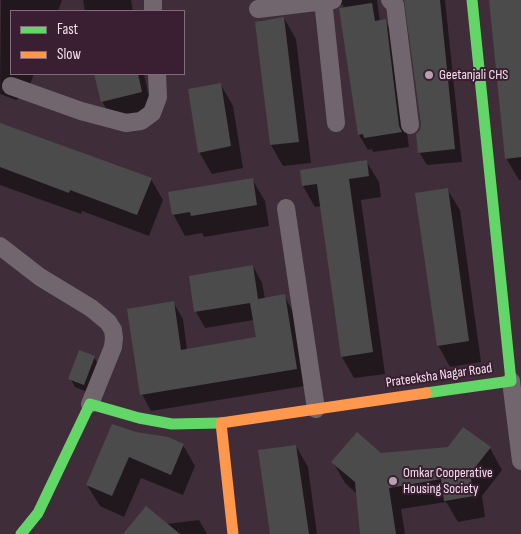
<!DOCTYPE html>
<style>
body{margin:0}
#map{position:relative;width:521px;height:534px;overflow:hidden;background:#3f2e39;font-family:"Sofia Sans Condensed",sans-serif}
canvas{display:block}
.legend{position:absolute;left:10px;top:10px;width:175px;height:65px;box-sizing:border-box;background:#3a1e32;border:1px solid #846c7d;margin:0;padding:6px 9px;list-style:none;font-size:15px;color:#f4e1ed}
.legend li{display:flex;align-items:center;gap:10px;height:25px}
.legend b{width:25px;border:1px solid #846c7d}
</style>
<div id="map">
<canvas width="521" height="534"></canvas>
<ul class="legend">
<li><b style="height:6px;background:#63d668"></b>Fast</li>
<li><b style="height:6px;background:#ff974d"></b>Slow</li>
</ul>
</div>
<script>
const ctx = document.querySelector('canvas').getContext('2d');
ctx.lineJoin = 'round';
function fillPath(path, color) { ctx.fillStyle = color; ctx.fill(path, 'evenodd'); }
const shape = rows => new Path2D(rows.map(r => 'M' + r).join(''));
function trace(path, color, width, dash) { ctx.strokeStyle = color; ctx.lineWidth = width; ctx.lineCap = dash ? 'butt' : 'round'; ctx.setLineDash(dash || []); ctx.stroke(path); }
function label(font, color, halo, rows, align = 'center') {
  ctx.font = font + ' "Sofia Sans Condensed",sans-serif'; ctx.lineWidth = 4; ctx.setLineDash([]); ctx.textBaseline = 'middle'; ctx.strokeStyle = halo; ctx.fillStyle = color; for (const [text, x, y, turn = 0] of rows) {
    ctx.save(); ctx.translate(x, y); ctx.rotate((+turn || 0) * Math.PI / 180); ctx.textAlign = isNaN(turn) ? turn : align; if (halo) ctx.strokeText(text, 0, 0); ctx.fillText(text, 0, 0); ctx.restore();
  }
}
fillPath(shape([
 [1,0,62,0,58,11,11,11,11,74,34,74,25,97,21,97,16,100,0,94],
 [83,0,131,0,133,11,85,11],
 [257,0,377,0,380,22,385,21,394,36,409,147,373,152,372,149,368,150,359,135,341,9,344,5,331,4,265,14],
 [405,0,445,0,462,162,427,165,419,152,422,124],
 [490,0,521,0,521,180,519,180,506,158],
 [284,18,296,39,311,163,283,166,271,145,259,21],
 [96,74,144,74,153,114,114,123,102,101],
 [221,85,233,106,243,168,212,174,199,152],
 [0,125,151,179,163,200,149,236,82,211,81,214,0,185],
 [366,161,379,182,381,197,361,200,385,374,354,378,342,357,322,206,315,207,303,186],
 [252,179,265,201,269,226,204,237,202,233,185,236,173,214],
 [447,189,460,210,481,362,450,367,438,345],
 [253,266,262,283,265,299,284,295,293,312,305,386,151,411,142,394,173,302,183,319,187,350,257,338,254,320,205,328,196,312,190,277],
 [94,357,99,366,89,393,75,387,70,378],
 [112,426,183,445,195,466,183,495,141,478,124,517,100,506,87,485],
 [464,428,490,448,502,470,482,496,485,517,458,522,446,502,401,509,405,534,361,534,357,494,345,483,333,462,381,455,448,448],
 [296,446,308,467,317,534,271,534],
 [199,520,207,534,124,534,166,524]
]), '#0007');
fillPath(shape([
 [404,0,440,0,455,149,418,153,416,134,420,130,421,124],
 [489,0,521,0,521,157,505,159],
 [372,3,375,21,386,19,399,126,402,132,364,138,363,134,358,135,339,8],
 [284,17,299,142,270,145,255,22],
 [94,74,138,74,142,92,101,102],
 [221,83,231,146,198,153,188,89],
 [0,123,152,178,137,215,70,190,69,193,0,167],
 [367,160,369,176,349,179,373,352,341,357,317,184,302,186,300,170],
 [253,178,257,205,191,216,190,212,172,215,168,192],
 [448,188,469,341,437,346,415,193],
 [253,265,258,299,285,294,297,369,140,395,127,309,174,301,181,350,256,337,250,303,194,312,189,276],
 [79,350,95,356,84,385,68,379],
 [112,424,136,432,168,437,184,444,171,475,129,457,112,496,86,485],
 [463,427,491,447,470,474,474,496,444,501,441,479,389,488,396,534,360,534,355,482,331,462,357,432,381,453,448,447],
 [296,445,309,534,270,534,258,450],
 [146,506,180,534,123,534]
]), '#4c4b4c');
trace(shape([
 [153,0,153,11],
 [323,0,336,123],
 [390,0,395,5,410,125],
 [258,9,333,0],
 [11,86,81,111,126,123,141,121,152,113,158,97,157,74],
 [286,208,316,409],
 [0,246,40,277,91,308,108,322,113,330,114,338,113,347,90,404],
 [511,381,521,461]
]), '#72666e', 18);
trace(shape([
 [426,393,511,381,472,0],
 [21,534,38,513,90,404,139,418,172,424,221,423]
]), '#63d668', 11);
trace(shape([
 [233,534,221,423,426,393]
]), '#ff974d', 11);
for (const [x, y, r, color] of [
 [429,75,5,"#b5a2ae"],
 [393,481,5,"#b5a2ae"]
]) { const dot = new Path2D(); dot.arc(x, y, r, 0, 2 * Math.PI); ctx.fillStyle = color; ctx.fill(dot); trace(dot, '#3a1e32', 2); }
label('14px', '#f4e1ed', '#3a1e32', [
 ["Geetanjali CHS",439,75],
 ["Omkar Cooperative",403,473],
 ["Housing Society",403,489]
], 'left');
label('14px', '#f4e1ed', '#3a1e32', [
 ["Prateeksha Nagar Road",439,376,-8]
]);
</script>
